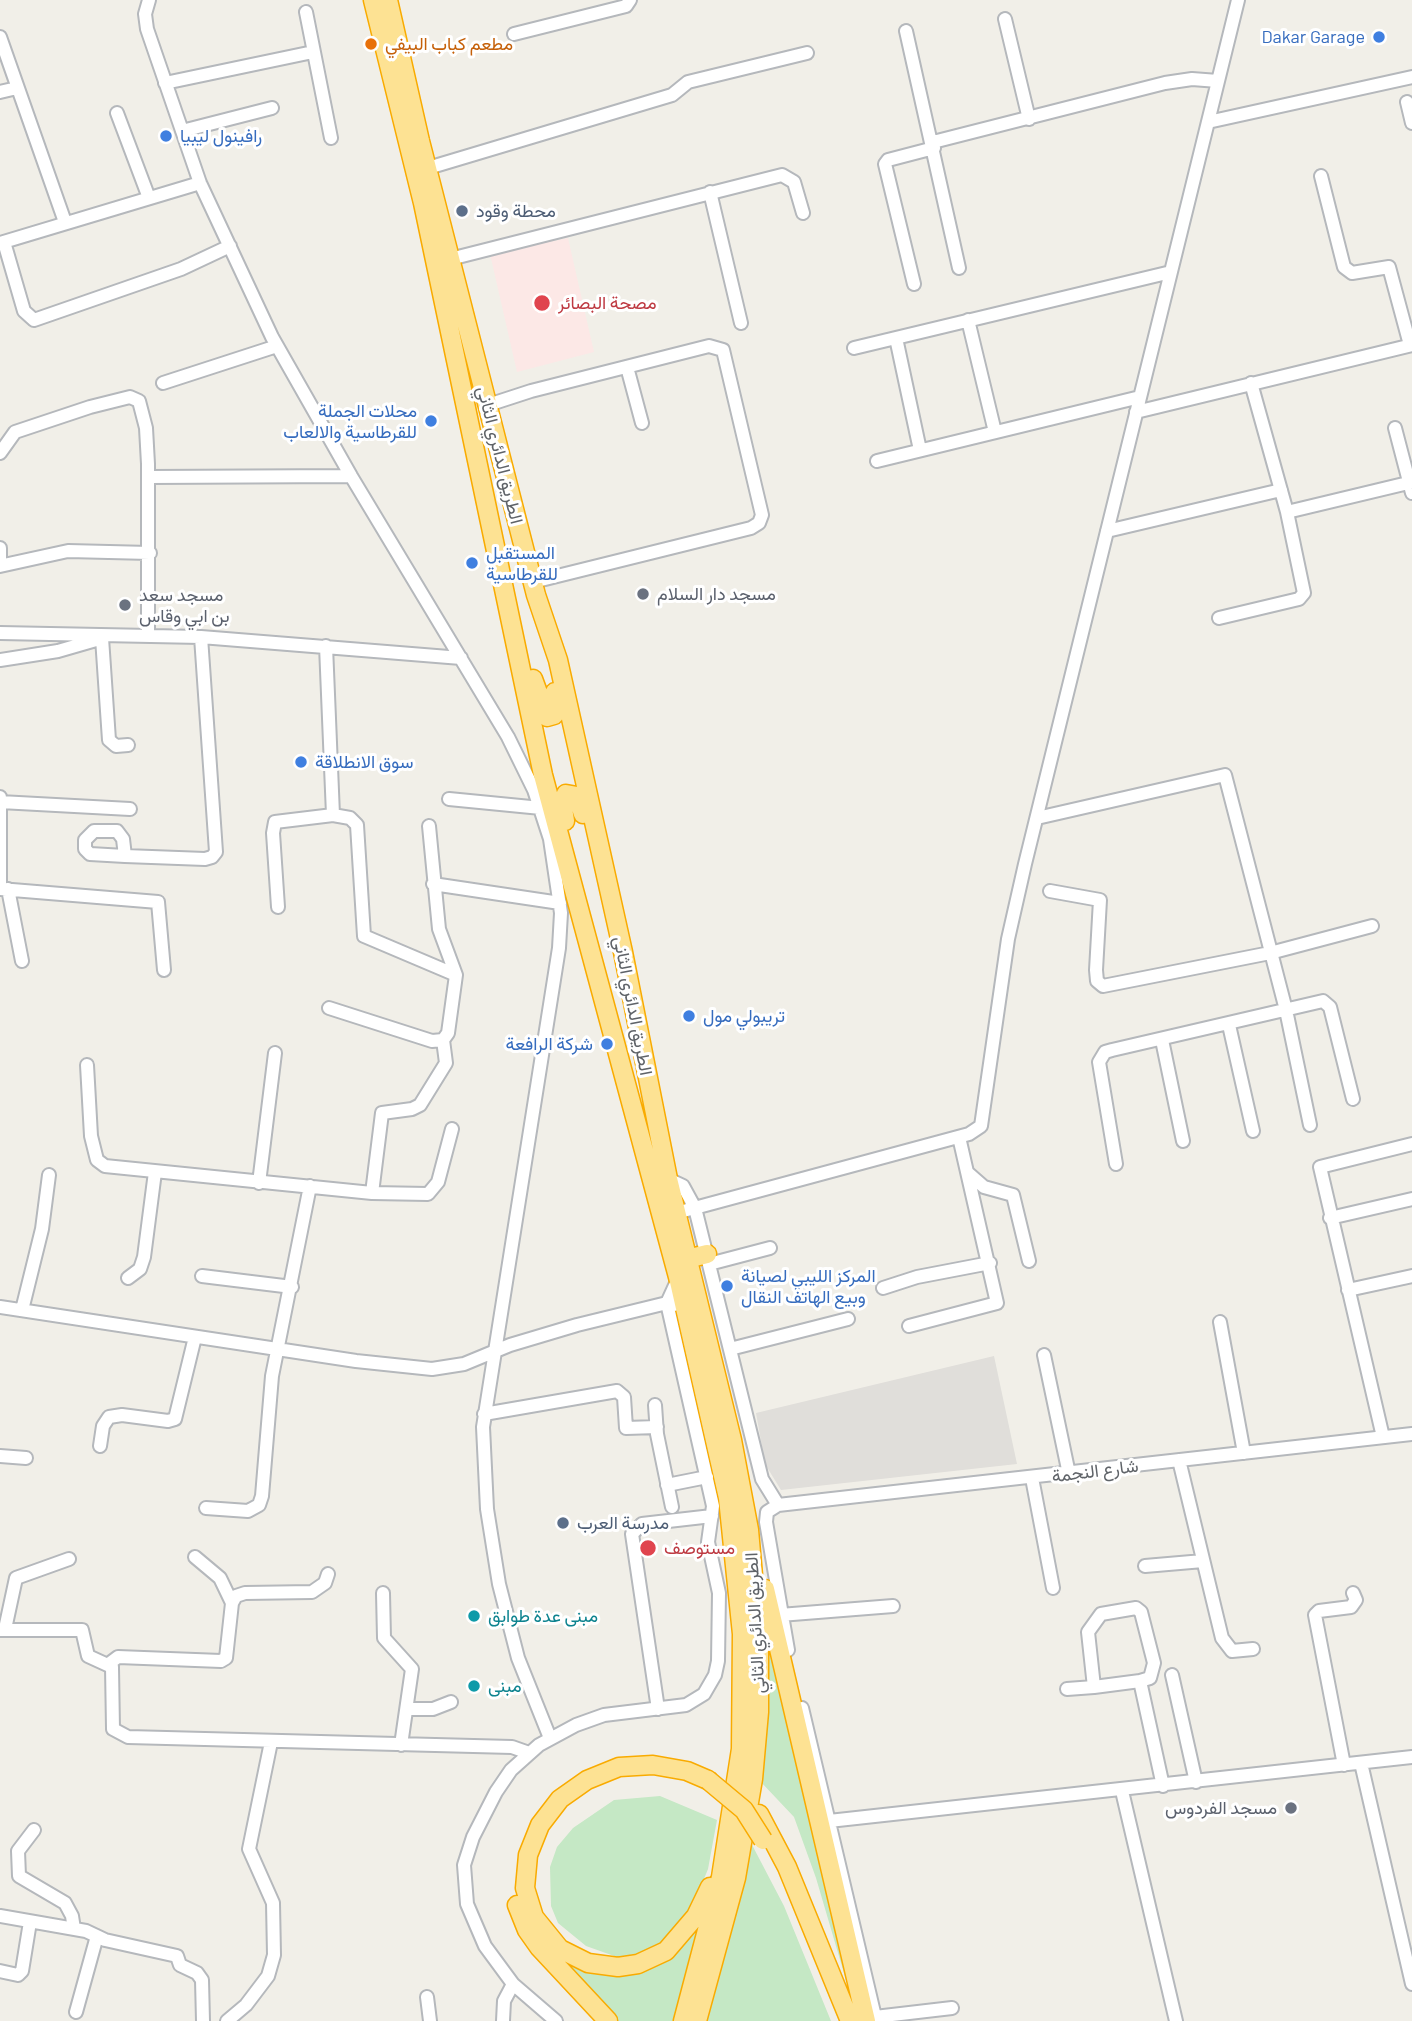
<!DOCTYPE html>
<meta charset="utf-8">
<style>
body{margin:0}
canvas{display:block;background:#f1efe8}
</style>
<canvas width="1412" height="2021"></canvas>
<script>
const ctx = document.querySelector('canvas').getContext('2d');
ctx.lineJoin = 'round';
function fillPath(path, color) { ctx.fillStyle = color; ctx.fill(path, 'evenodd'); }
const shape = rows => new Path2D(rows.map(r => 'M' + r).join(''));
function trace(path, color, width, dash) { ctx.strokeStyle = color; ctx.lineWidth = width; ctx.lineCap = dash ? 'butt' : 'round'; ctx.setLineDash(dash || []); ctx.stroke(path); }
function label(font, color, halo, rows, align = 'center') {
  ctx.font = font + ' Barlow,Vazirmatn,sans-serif'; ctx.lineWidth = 6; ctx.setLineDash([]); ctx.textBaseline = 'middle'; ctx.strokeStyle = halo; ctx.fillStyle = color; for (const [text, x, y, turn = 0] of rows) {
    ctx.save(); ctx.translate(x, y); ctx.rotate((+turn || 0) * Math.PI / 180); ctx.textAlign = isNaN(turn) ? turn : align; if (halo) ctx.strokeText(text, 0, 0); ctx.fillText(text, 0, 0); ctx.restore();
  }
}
fillPath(shape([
 [994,1356,1017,1464,781,1490,765,1464,756,1413]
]), '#e0deda');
fillPath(shape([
 [568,238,594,352,517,372,490,254]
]), '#fce8e6');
fillPath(shape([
 [765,1624,858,2021,816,1878,794,1817,760,1781],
 [660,1796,717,1820,708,1869,689,1916,667,1940,637,1954,617,1957,586,1946,558,1923,551,1906,550,1867,557,1847,573,1828,614,1800],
 [750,1841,784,1906,831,2021,706,2021],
 [707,1902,673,2021,614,2021,563,1958,632,1971]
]), '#c5e8c5');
const minor = shape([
 [149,0,145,14,147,29,200,183,272,337,351,476,508,737,534,790,550,839,561,913,559,948,483,1427,487,1509,499,1584,518,1658,550,1738],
 [306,12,331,138],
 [1005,19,1029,119],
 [906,31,959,268],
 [514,34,626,6,630,0],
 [0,37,65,222],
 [165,83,313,52],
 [0,92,17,88],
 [1407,102,1412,123],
 [117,113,149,198],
 [1208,122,1412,77],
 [182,131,272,108],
 [933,142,1165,83,1192,79,1218,81],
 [428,168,672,95,688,82,807,53],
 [1321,176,1344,267,1352,273,1389,267,1410,345],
 [710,192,741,323],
 [4,242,24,311,34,320,181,269,230,246],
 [0,243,200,183],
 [450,259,782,175,794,182,803,213],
 [914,284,885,164,888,160,934,148],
 [968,320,995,432],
 [896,338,920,450],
 [854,348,1171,272],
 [627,367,642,423],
 [163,383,277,346],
 [488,405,531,391,709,346,723,350,762,515,759,523,751,528,533,582],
 [1136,412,1412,345],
 [1395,428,1412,493],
 [0,453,15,432,90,407,130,397,139,401,146,428,148,464,148,636],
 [877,461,1140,397],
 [148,477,351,476],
 [1287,512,1412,482],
 [1107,531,1281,490],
 [0,548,0,566],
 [0,566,68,551,150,553],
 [1219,618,1299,599,1304,593,1287,512,1251,383],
 [0,633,201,637,461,658],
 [102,638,109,740,116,746,128,745],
 [326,646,333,815],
 [0,660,58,651,103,638],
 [0,797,0,889],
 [449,799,541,808],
 [0,802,130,809],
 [1037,818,1225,775,1286,1010,1310,1125],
 [125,856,123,839,117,831,94,831,85,840,85,849,90,854,125,856,205,859,212,857,216,852,201,637],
 [433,884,560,903],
 [0,889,158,902,164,970],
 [8,889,22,961],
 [1050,891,1100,900,1096,970,1097,981,1103,986,1270,953,1372,926],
 [278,907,273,833,275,822,333,815,350,818,357,825,364,936,456,975],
 [329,1008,432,1041,443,1040],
 [1229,1025,1253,1131],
 [1162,1040,1183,1141],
 [87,1065,91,1136,97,1160,105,1166,372,1193,428,1194,438,1182,452,1129],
 [1116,1164,1099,1062,1105,1052,1112,1050,1323,1001,1330,1007,1353,1099],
 [968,1173,984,1187,1013,1195,1029,1261],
 [668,1179,683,1186,695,1208,762,1479,778,1505],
 [259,1183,275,1053],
 [372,1193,382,1113,412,1109,420,1105,446,1063,443,1040,448,1033,456,975,439,929,429,826],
 [676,1213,969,1134,981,1126,1008,939,1025,864,1238,0],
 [1330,1218,1412,1199],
 [709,1264,770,1248],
 [202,1276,292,1287],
 [128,1278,140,1269,144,1257,155,1172],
 [883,1288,917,1277,990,1263],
 [1348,1290,1412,1276],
 [0,1307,356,1361,432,1369,464,1364,510,1345,577,1325,667,1303,674,1305],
 [22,1310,42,1229,49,1175],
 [1220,1322,1244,1453],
 [909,1326,997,1303,959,1137],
 [730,1349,848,1319],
 [1044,1355,1069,1474],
 [655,1405,657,1434,672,1507],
 [484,1414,617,1391,624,1397,626,1428,657,1427],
 [1383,1437,1320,1167,1412,1144],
 [100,1446,103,1426,109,1417,122,1415,168,1421,175,1419,195,1337],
 [0,1456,26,1458],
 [1179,1460,1222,1638,1232,1651,1253,1649],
 [1032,1478,1053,1588],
 [667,1485,707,1477],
 [206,1508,248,1511,259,1505,262,1496,272,1376,310,1186],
 [1145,1566,1203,1561],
 [383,1593,384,1638,412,1669,401,1745],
 [232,1603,236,1596,245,1593,312,1592,325,1583,328,1574],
 [780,1615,893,1606],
 [5,1629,16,1578,69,1559],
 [0,1630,82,1630,88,1656,112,1667,113,1729,128,1737,512,1747,529,1753],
 [788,1650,766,1522,767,1512,778,1505,1412,1434],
 [110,1663,118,1657,221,1661,226,1658,232,1603,220,1578,195,1557],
 [1172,1675,1196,1782],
 [1140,1681,1163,1786],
 [1067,1689,1094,1687,1140,1681,1150,1678,1154,1663,1141,1612,1136,1608,1101,1614,1088,1632,1094,1687],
 [802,1708,876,2021],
 [407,1709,433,1709,451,1702],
 [658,1709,632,1534,642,1524,712,1516],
 [1361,1763,1412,1984],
 [1344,1765,1315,1615,1319,1611,1351,1607,1356,1600,1353,1593],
 [1122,1791,1176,2021],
 [829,1821,1412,1757],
 [34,1830,18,1851,19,1876,65,1903,72,1916,74,1929],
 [0,1916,86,1931,105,1940,177,1956,180,1965,197,1973,202,1980,203,2021],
 [0,1971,18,1975,22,1971,30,1922],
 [427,1997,430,2021],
 [76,2012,97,1936],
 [875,2017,952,2008],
 [227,2021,246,2005,268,1976,274,1955,273,1903,249,1849,271,1742],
 [503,2021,504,2001,513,1984],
 [556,2021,513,1984,485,1946,467,1904,464,1865,473,1837,496,1792,511,1770,539,1745,576,1725,604,1715,686,1705,704,1694,715,1675,718,1661,719,1593,708,1542,713,1506,667,1303,678,1279]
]);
const highway = shape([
 [373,0,423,203,543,775,678,1277,728,1498,742,1634,741,1749,721,1877,683,2021],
 [388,0,420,141,536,595,558,660,623,952,668,1179,732,1440,749,1530,759,1644,759,1712,753,1779,736,1878,697,2021],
 [533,679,547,717,554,715,557,711,555,692],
 [565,821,562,802,566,794,577,796,583,814],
 [687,1259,707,1254],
 [765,1589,866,2021],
 [708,1780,687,1771,653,1765,619,1767,587,1780,560,1799,540,1825,528,1855,525,1888,534,1917,560,1949,588,1963,618,1967,638,1964,666,1951,696,1916,710,1887],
 [759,1814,787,1867,850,2021],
 [517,1905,527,1930,539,1947,608,2021]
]);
trace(minor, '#b5b8bc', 16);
trace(highway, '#f9ab00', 21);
trace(minor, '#fff', 12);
trace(highway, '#fde293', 18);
const highwayBridge = shape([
 [708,1780,744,1810,763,1840]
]);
trace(highwayBridge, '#f9ab00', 21, []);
trace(highwayBridge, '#fde293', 18);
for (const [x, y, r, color] of [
 [1379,37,7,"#3f7fe0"],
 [371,44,7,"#e8710a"],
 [166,136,7,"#3f7fe0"],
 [462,211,7,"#5c6f8a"],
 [542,303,9,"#e0444e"],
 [431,421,7,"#3f7fe0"],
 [472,563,7,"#3f7fe0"],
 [643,594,7,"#6b7280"],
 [125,605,7,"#6b7280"],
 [301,762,7,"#3f7fe0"],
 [689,1016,7,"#3f7fe0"],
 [607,1044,7,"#3f7fe0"],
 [727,1286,7,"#3f7fe0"],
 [563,1523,7,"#5c6f8a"],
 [648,1548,9,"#e0444e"],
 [474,1616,7,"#0f9aa8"],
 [474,1686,7,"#0f9aa8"],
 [1291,1808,7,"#6b7280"]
]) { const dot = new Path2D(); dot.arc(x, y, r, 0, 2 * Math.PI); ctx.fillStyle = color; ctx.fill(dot); trace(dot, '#fff', 2.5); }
label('18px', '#366cbe', '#fff', [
 ["Dakar Garage",1365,37,"right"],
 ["رافينول ليبيا",180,136],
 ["محلات الجملة",417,411,"right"],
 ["للقرطاسية والالعاب",417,432,"right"],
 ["المستقبل",486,553],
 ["للقرطاسية",486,574],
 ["سوق الانطلاقة",315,762],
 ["تريبولي مول",703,1016],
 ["شركة الرافعة",593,1044,"right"],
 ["المركز الليبي لصيانة",741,1276],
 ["وبيع الهاتف النقال",741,1297]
], 'left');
label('18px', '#c56008', '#fff', [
 ["مطعم كباب البيفي",385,44]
], 'left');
label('18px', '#4e5e75', '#fff', [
 ["محطة وقود",476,211],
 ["مدرسة العرب",577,1523]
], 'left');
label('18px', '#be3a42', '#fff', [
 ["مصحة البصائر",558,303],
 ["مستوصف",664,1548]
], 'left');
label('18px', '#5f6368', '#fff', [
 ["الطريق الدائري الثاني",500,455,76],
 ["الطريق الدائري الثاني",633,1006,79],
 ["شارع النجمة",1095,1471,-7],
 ["الطريق الدائري الثاني",755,1623,-93]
]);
label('18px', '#5b616d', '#fff', [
 ["مسجد دار السلام",657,594],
 ["مسجد سعد",139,595],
 ["بن ابي وقاس",139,616],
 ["مسجد الفردوس",1277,1808,"right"]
], 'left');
label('18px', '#0d838f', '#fff', [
 ["مبنى عدة طوابق",488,1616],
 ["مبنى",488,1686]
], 'left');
</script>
